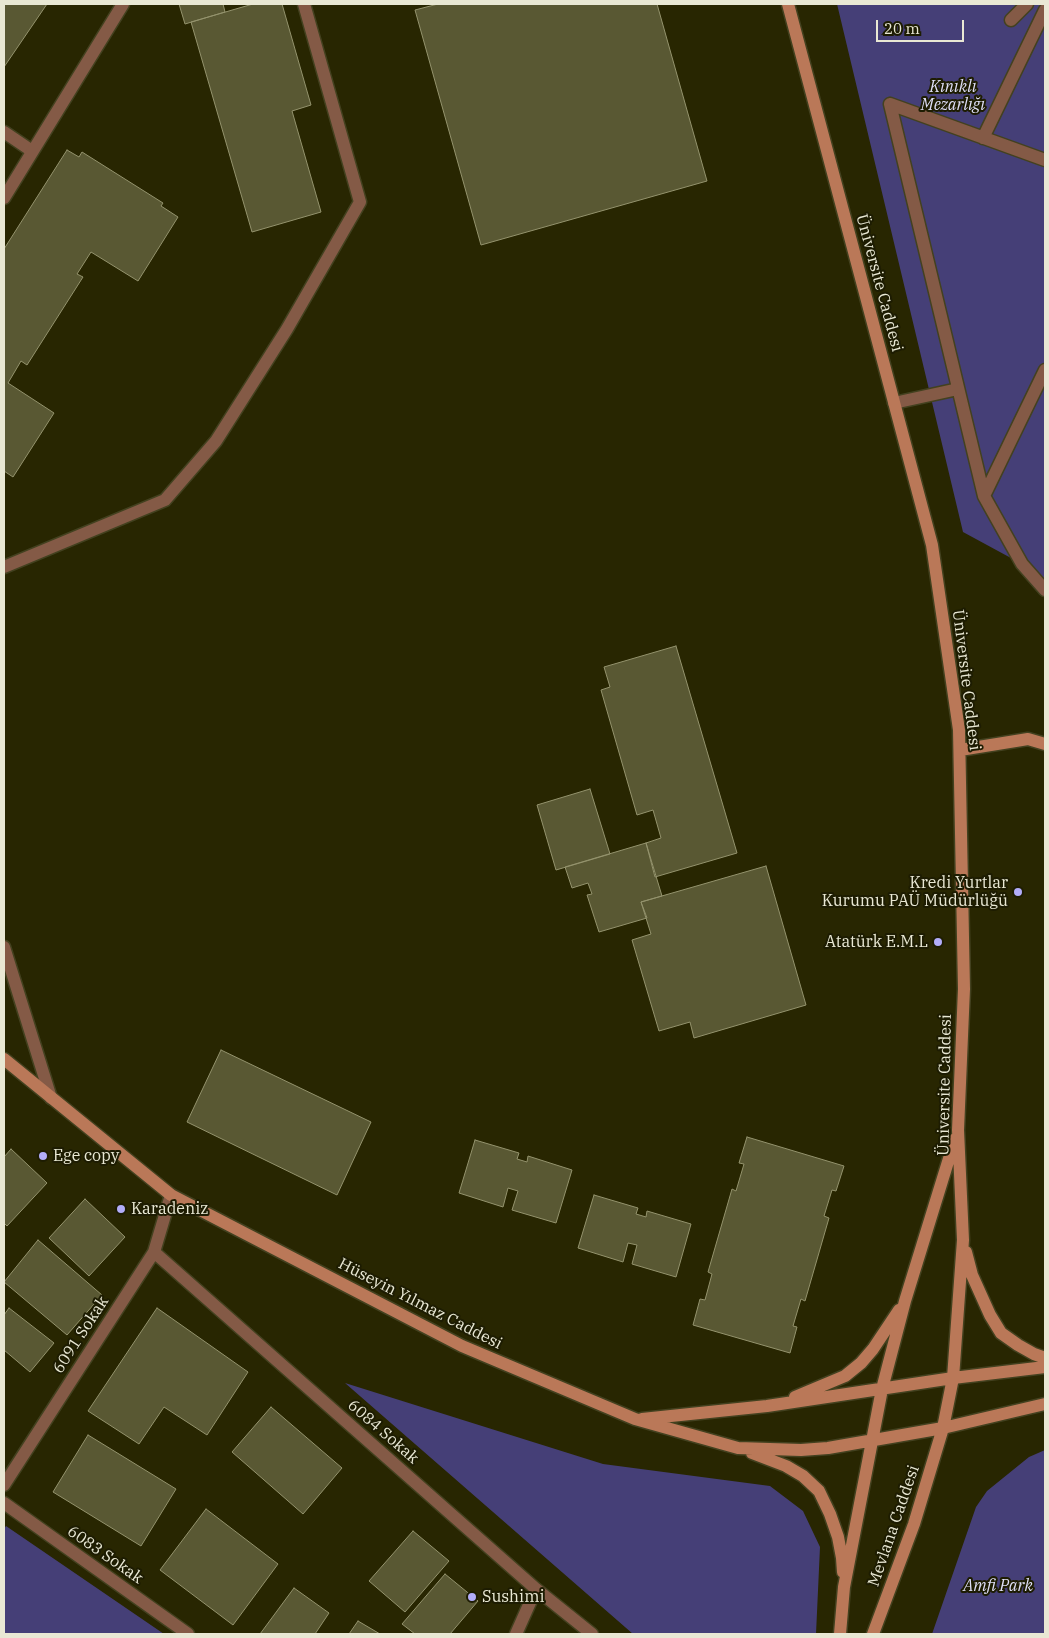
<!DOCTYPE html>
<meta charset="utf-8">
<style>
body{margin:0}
#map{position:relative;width:1049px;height:1638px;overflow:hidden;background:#282601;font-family:"IBM Plex Serif",serif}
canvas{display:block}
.frame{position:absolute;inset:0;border:5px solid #e9e8d4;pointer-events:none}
.scale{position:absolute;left:876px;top:20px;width:88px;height:22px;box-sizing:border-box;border:2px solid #e9e8d4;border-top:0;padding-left:6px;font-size:15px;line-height:18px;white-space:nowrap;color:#e9e8d4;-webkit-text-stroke:4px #1d1c02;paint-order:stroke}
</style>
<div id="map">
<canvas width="1049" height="1638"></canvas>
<div class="frame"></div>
<div class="scale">20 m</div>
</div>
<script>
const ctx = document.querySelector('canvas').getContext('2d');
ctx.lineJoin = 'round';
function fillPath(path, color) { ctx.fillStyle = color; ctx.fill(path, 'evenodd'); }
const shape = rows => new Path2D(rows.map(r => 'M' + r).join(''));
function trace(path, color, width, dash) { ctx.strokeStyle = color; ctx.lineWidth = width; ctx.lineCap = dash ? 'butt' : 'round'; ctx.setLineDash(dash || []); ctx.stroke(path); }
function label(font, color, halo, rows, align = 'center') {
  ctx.font = font + ' "IBM Plex Serif",serif'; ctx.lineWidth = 4; ctx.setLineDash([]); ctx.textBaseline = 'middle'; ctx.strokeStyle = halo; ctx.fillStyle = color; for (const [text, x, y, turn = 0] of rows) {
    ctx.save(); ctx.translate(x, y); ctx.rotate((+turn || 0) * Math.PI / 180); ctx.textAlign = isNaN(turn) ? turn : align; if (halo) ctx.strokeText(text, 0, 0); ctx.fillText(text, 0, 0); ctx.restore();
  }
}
fillPath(shape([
 [837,4,1045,4,1045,597,1022,564,963,532],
 [345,1383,603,1464,770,1486,803,1511,820,1547,816,1634,633,1634],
 [1045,1450,1045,1634,932,1634,976,1507,987,1491,1029,1457],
 [6,1526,164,1634,4,1634,4,1529]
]), '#453f77');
const building = shape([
 [4,4,47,4,4,67,4,4],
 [179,4,223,4,225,12,185,24,179,4],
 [253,4,282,4,311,105,292,111,321,212,252,232,191,22,253,4],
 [438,4,657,4,707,181,481,245,415,10,438,4],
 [67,150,79,157,82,152,163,203,161,206,178,217,138,281,91,252,77,274,83,277,27,365,21,361,8,383,54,413,13,477,4,471,4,249,67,150],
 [676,646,737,853,655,877,646,843,661,838,653,810,637,815,601,690,610,687,604,667,676,646],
 [590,789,610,854,556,870,537,805,590,789],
 [646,843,662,896,641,902,647,918,599,932,587,895,592,894,588,883,572,888,565,867,646,843],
 [766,866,806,1005,694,1038,690,1022,659,1031,632,940,651,934,641,902,766,866],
 [221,1050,371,1122,337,1195,187,1122,221,1050],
 [747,1137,844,1166,836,1191,832,1190,824,1216,829,1218,805,1301,801,1299,793,1326,797,1327,790,1353,693,1325,700,1299,705,1300,712,1274,708,1272,732,1189,736,1191,744,1164,739,1163,747,1137],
 [475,1140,519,1153,517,1159,527,1162,528,1156,572,1170,556,1223,512,1210,518,1191,508,1188,503,1207,459,1193,475,1140],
 [11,1149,47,1183,7,1226,4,1223,4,1157,11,1149],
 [594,1195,638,1208,636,1214,646,1217,647,1211,691,1224,676,1277,632,1264,637,1245,628,1243,623,1262,578,1248,594,1195],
 [85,1199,125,1237,89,1276,49,1238,85,1199],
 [38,1240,102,1295,67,1335,4,1282,38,1240],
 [9,1308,54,1343,30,1372,4,1350,4,1315,9,1308],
 [157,1308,248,1372,207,1435,164,1407,139,1444,88,1411,157,1308],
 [271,1407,342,1468,303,1514,232,1452,271,1407],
 [88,1435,176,1489,141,1546,53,1492,88,1435],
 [206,1509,278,1564,233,1625,160,1570,206,1509],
 [413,1531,449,1561,405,1612,369,1581,413,1531],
 [445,1574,478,1601,450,1634,415,1634,402,1624,445,1574],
 [294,1588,329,1613,315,1634,260,1634,294,1588],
 [358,1621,380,1634,349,1634,358,1621]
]);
fillPath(building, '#595833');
trace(building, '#94936d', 1);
const lane = shape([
 [1011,20,1027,4],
 [890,104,984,496,1022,564,1045,590],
 [890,104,1045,160],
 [4,132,32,151],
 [983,138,1045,10],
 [894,403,958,389],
 [984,496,1045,370]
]);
const street = shape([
 [4,198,123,4],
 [4,567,165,500,216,441,287,329,360,202,304,4],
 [4,947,51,1098],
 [154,1252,536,1589,592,1634],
 [4,1485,154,1252,171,1195],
 [4,1503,188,1634],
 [516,1634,536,1589]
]);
const secondary = shape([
 [788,4,932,545,959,730,964,989,958,1130,963,1240,953,1378,943,1428,914,1524,873,1634],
 [960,750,1028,739,1045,744],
 [4,1059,171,1195,462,1346,635,1419,738,1448,801,1450,828,1448,943,1428,1045,1404],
 [966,1252,972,1275,990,1315,1001,1333,1018,1345,1034,1354,1045,1358],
 [795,1397,845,1376,861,1363,873,1349,899,1310],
 [642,1419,767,1406,953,1378,1045,1367],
 [752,1453,786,1466,803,1476,819,1491,830,1514,838,1537,842,1558,843,1572],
 [840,1634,844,1587,882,1389,905,1301,955,1139]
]);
trace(lane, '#43411f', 15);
trace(street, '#43411f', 15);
trace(secondary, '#43411f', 15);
trace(lane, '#845a46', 12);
trace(street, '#845a46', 12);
trace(secondary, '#ba7858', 12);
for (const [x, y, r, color] of [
 [1018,892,5,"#b2adf9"],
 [938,942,5,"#b2adf9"],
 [43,1156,5,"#b2adf9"],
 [121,1209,5,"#b2adf9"],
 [472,1597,5,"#b2adf9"]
]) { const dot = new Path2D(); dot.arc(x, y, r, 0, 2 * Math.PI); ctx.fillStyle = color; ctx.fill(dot); trace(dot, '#1d1c02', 2); }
label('italic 16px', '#dfdff8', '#1d1c02', [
 ["Kınıklı",953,87],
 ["Mezarlığı",953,105],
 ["Amfi Park",998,1586]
]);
label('16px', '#e9e8d4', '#1d1c02', [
 ["Üniversite Caddesi",879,283,75],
 ["Üniversite Caddesi",966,680,83],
 ["Üniversite Caddesi",945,1085,-89],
 ["Hüseyin Yılmaz Caddesi",420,1304,27],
 ["6091 Sokak",81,1335,-57],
 ["6084 Sokak",383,1432,41],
 ["Mevlana Caddesi",894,1526,-71],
 ["6083 Sokak",105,1555,35]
]);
label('16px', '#e9e8d4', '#1d1c02', [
 ["Kredi Yurtlar",1008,883,"right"],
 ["Kurumu PAÜ Müdürlüğü",1008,901,"right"],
 ["Atatürk E.M.L",928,942,"right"],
 ["Ege copy",53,1156],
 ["Karadeniz",131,1209],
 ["Sushimi",482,1597]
], 'left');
</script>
